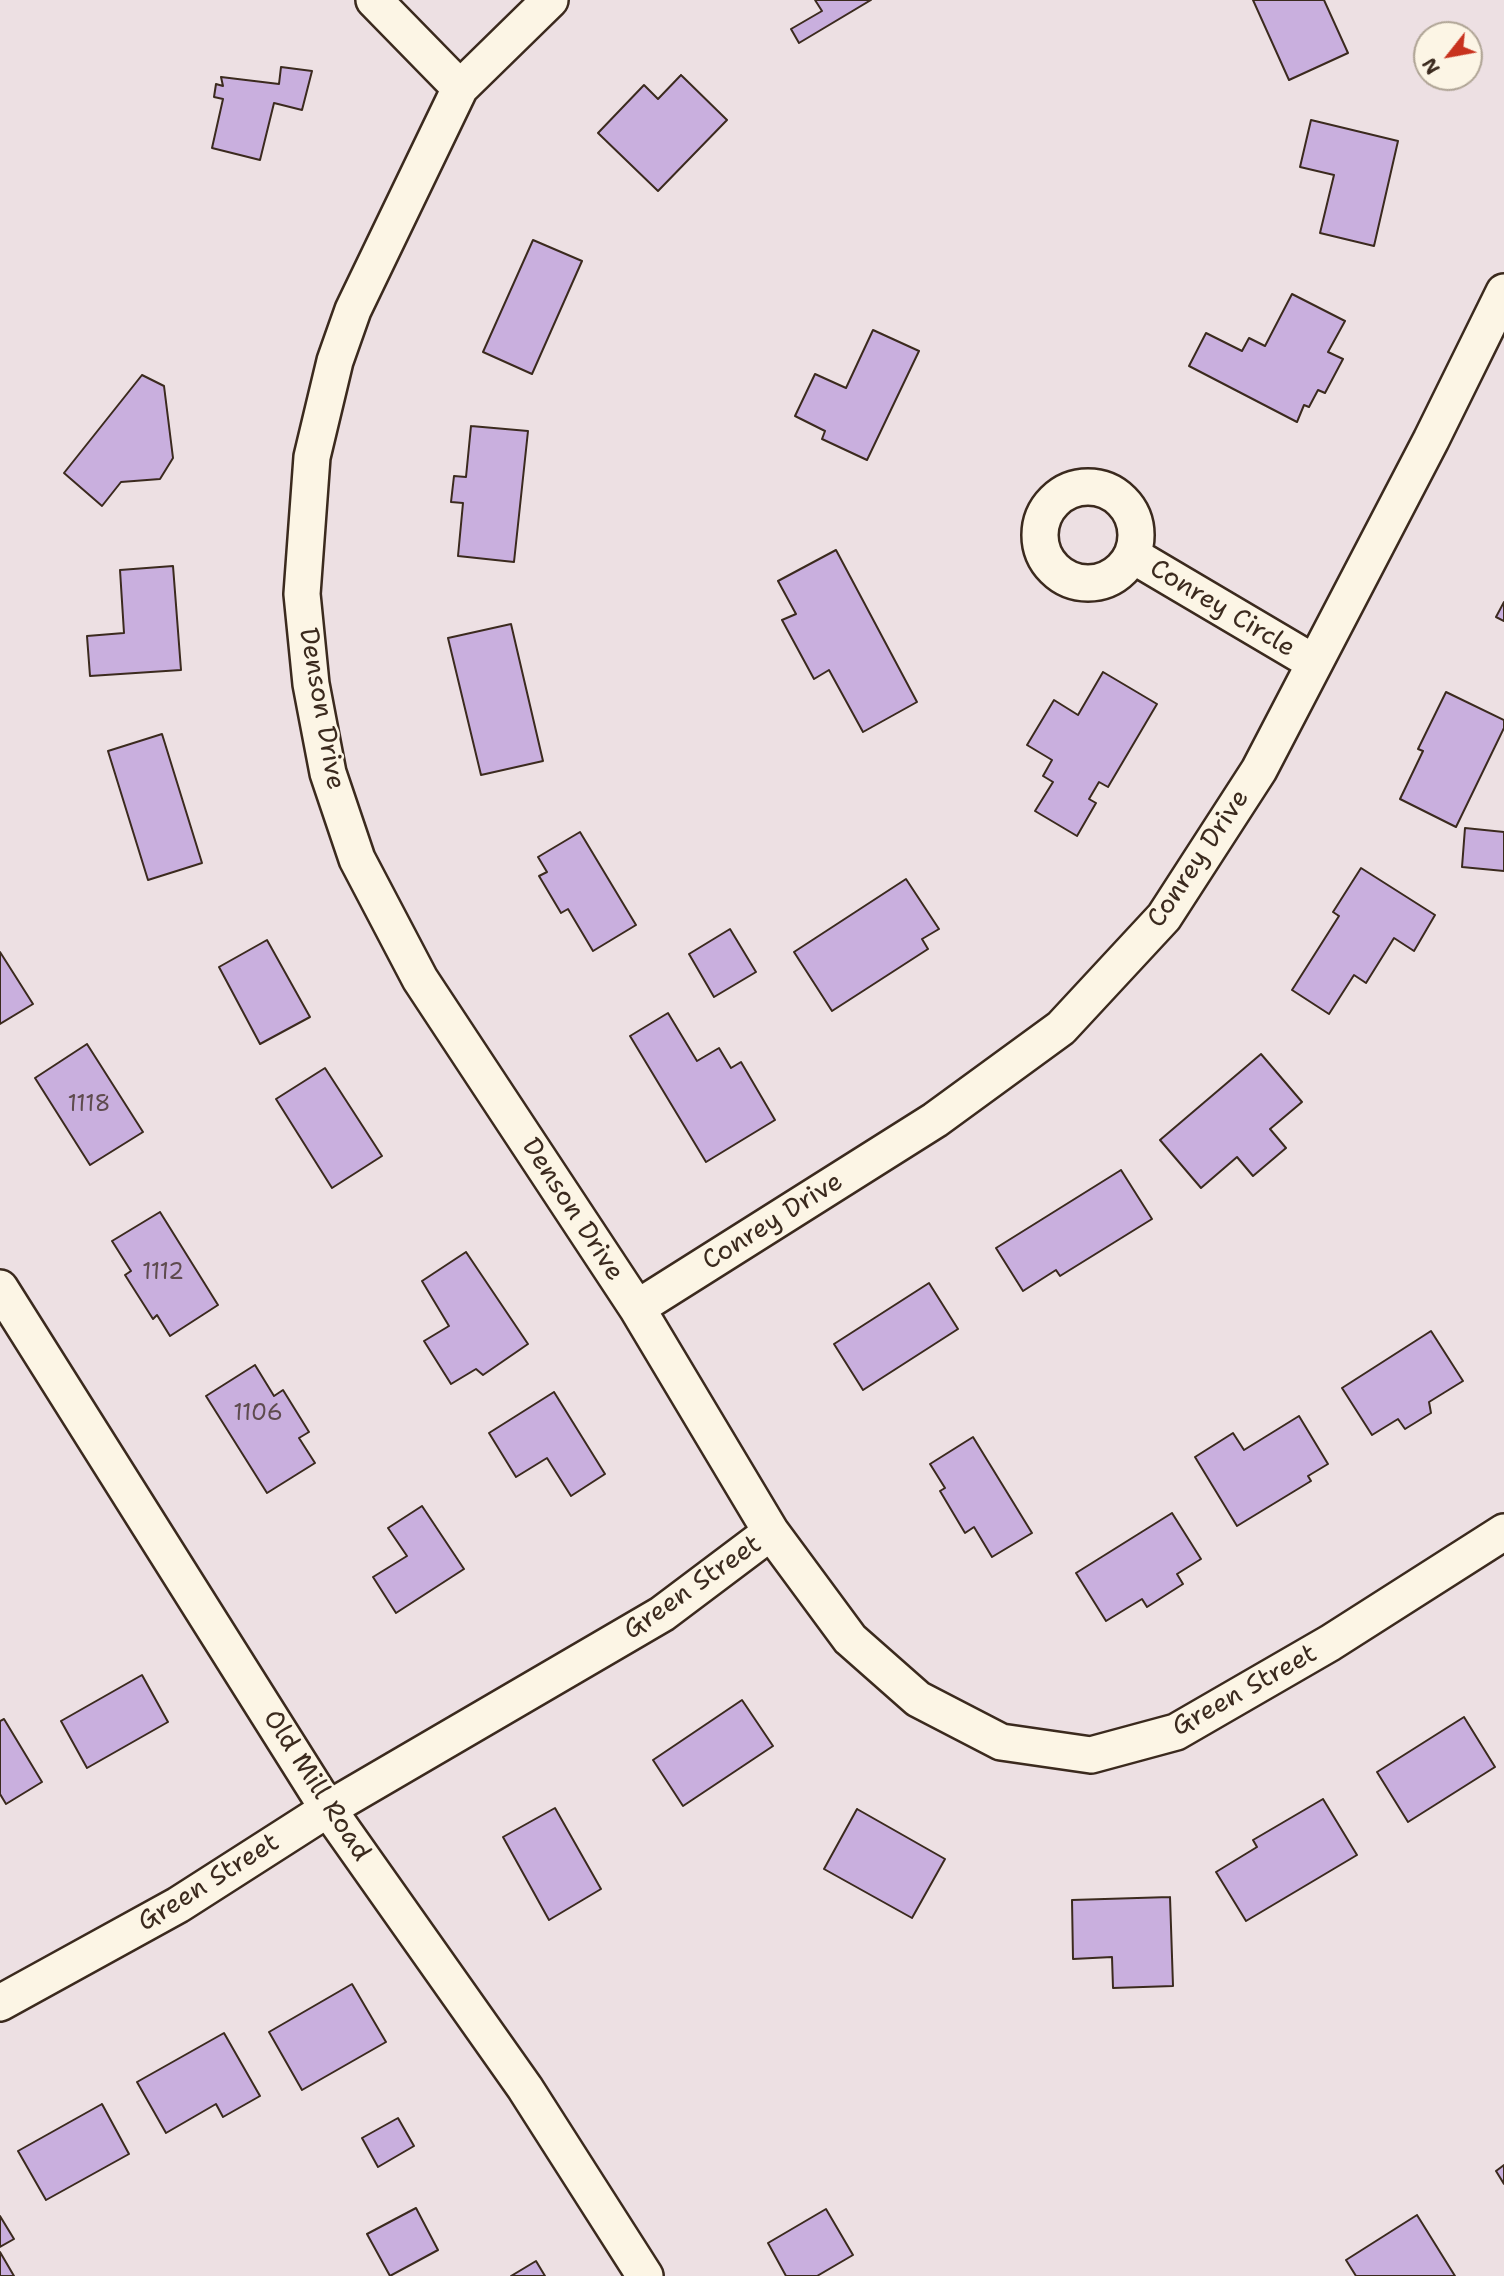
<!DOCTYPE html>
<style>
body{margin:0}
#map{position:relative;width:1504px;height:2276px;overflow:hidden;background:#ede0e3;font-family:"Shantell Sans",sans-serif}
canvas{display:block}
.north{position:absolute;left:1413px;top:21px;width:70px;height:70px;box-sizing:border-box;background:#fcf5e5;border:2px solid #afa495;border-radius:50%;rotate:239deg;font-size:19px;font-weight:700;line-height:28px;text-align:center;color:#3b2a1e}
.north::after{content:'';display:block;margin:auto;width:24px;height:32px;background:#c8321e;clip-path:polygon(50% 0,100% 100%,50% 72%,0 100%)}
</style>
<div id="map">
<canvas width="1504" height="2276"></canvas>
<div class="north">N</div>
</div>
<script>
const ctx = document.querySelector('canvas').getContext('2d');
ctx.lineJoin = 'round';
function fillPath(path, color) { ctx.fillStyle = color; ctx.fill(path, 'evenodd'); }
const shape = rows => new Path2D(rows.map(r => 'M' + r).join(''));
function trace(path, color, width, dash) { ctx.strokeStyle = color; ctx.lineWidth = width; ctx.lineCap = dash ? 'butt' : 'round'; ctx.setLineDash(dash || []); ctx.stroke(path); }
function label(font, color, halo, rows, align = 'center') {
  ctx.font = font + ' "Shantell Sans",sans-serif'; ctx.lineWidth = 5; ctx.setLineDash([]); ctx.textBaseline = 'middle'; ctx.strokeStyle = halo; ctx.fillStyle = color; for (const [text, x, y, turn = 0] of rows) {
    ctx.save(); ctx.translate(x, y); ctx.rotate((+turn || 0) * Math.PI / 180); ctx.textAlign = isNaN(turn) ? turn : align; if (halo) ctx.strokeText(text, 0, 0); ctx.fillText(text, 0, 0); ctx.restore();
  }
}
const building = shape([
 [815,0,871,0,799,43,791,29,822,11,815,0],
 [1253,0,1324,0,1348,53,1289,80,1253,0],
 [281,67,312,71,302,110,274,103,260,160,212,148,223,99,214,97,216,84,223,86,221,77,279,84,281,67],
 [681,75,727,120,658,191,598,133,644,85,658,99,681,75],
 [1311,120,1398,141,1374,246,1320,233,1334,175,1300,167,1311,120],
 [533,240,582,261,532,374,483,352,533,240],
 [1292,294,1345,321,1328,352,1343,359,1325,393,1318,390,1309,407,1304,405,1297,422,1189,366,1206,333,1242,351,1249,338,1265,346,1292,294],
 [873,330,919,351,867,460,822,439,825,431,795,416,815,374,846,388,873,330],
 [142,375,164,386,173,458,160,479,121,482,102,506,64,473,142,375],
 [471,426,528,431,514,562,458,556,463,503,451,502,454,476,466,477,471,426],
 [836,550,917,702,863,732,829,670,814,679,782,620,796,614,778,581,836,550],
 [173,566,181,670,90,676,87,636,124,633,120,570,173,566],
 [1504,602,1504,621,1496,617,1504,602],
 [511,624,543,761,481,775,448,638,511,624],
 [1103,672,1157,704,1108,787,1099,782,1089,799,1096,803,1077,836,1035,811,1053,782,1043,776,1052,760,1027,745,1054,700,1078,715,1103,672],
 [1446,692,1504,720,1504,728,1456,827,1400,799,1423,751,1418,749,1446,692],
 [162,734,202,863,148,880,108,751,162,734],
 [1465,828,1504,832,1504,871,1462,867,1465,828],
 [580,832,636,925,593,951,568,909,561,913,539,876,547,872,538,857,580,832],
 [1361,868,1435,915,1414,951,1394,938,1366,983,1354,975,1329,1014,1292,990,1339,916,1333,912,1361,868],
 [906,879,939,929,922,939,928,949,832,1011,794,952,906,879],
 [730,929,756,972,714,997,689,954,730,929],
 [267,940,310,1017,260,1044,219,967,267,940],
 [0,952,33,1004,0,1024,0,952],
 [668,1013,697,1061,719,1048,731,1068,741,1062,775,1120,706,1162,630,1036,668,1013],
 [87,1044,143,1132,90,1165,35,1078,87,1044],
 [1261,1054,1302,1102,1270,1129,1286,1148,1253,1176,1237,1157,1201,1188,1160,1140,1261,1054],
 [325,1068,382,1156,332,1188,276,1099,325,1068],
 [1121,1170,1152,1219,1060,1276,1056,1270,1023,1291,996,1248,1121,1170],
 [160,1212,218,1305,170,1336,157,1315,153,1319,125,1275,131,1271,112,1241,160,1212],
 [466,1252,528,1344,483,1375,476,1369,451,1384,424,1341,449,1326,422,1281,466,1252],
 [929,1283,958,1329,863,1390,834,1344,929,1283],
 [1431,1331,1463,1381,1429,1402,1431,1413,1405,1429,1398,1419,1372,1435,1342,1388,1431,1331],
 [255,1365,274,1396,283,1390,309,1432,299,1438,315,1463,267,1493,206,1396,255,1365],
 [554,1392,605,1474,571,1496,547,1458,516,1477,489,1433,554,1392],
 [1299,1416,1328,1464,1308,1476,1311,1481,1237,1526,1195,1457,1233,1433,1244,1450,1299,1416],
 [973,1437,1032,1533,992,1557,974,1527,965,1533,940,1491,945,1488,930,1464,973,1437],
 [422,1506,464,1569,396,1613,373,1577,407,1556,388,1528,422,1506],
 [1172,1513,1201,1559,1177,1574,1183,1584,1147,1607,1142,1599,1106,1621,1076,1573,1172,1513],
 [142,1675,168,1722,87,1768,61,1721,142,1675],
 [742,1700,773,1746,683,1806,653,1760,742,1700],
 [1464,1717,1495,1767,1408,1822,1377,1772,1464,1717],
 [4,1719,42,1782,6,1804,0,1794,0,1721,4,1719],
 [1323,1799,1357,1855,1246,1921,1216,1872,1257,1847,1253,1840,1323,1799],
 [555,1808,601,1889,549,1920,503,1837,555,1808],
 [857,1809,945,1859,912,1918,824,1869,857,1809],
 [1170,1897,1173,1986,1113,1988,1112,1957,1073,1959,1072,1900,1170,1897],
 [352,1984,386,2042,302,2090,269,2032,352,1984],
 [224,2033,260,2096,223,2117,216,2104,166,2133,137,2082,224,2033],
 [102,2104,129,2154,46,2200,18,2151,102,2104],
 [398,2118,414,2146,378,2167,362,2138,398,2118],
 [1504,2165,1504,2184,1496,2171,1504,2165],
 [416,2208,438,2250,390,2276,367,2234,416,2208],
 [826,2209,853,2255,817,2276,786,2276,768,2243,826,2209],
 [1417,2215,1455,2276,1356,2276,1346,2260,1417,2215],
 [0,2216,14,2239,0,2247,0,2216],
 [0,2252,14,2276,0,2276,0,2252],
 [536,2261,545,2276,511,2276,536,2261]
]);
fillPath(building, '#c9afde');
trace(building, '#3b2a1e', 2);
const street = shape([
 [374,0,460,88],
 [550,0,460,88,353,310,335,361,312,457,302,594,311,684,328,773,357,859,420,979,637,1308,771,1532,850,1639,918,1699,1001,1742,1091,1755,1176,1732,1330,1643,1504,1532],
 '1040 535a48 48 0 1 1 96 0a48 48 0 1 1-96 0Z',
 [1132,555,1313,662],
 [0,1288,328,1809,525,2088,645,2276],
 [637,1308,935,1120,1061,1028,1164,917,1259,770,1431,440,1504,292],
 [0,2003,178,1905,328,1809,662,1614,771,1532]
]);
trace(street, '#3b2a1e', 40);
trace(street, '#fcf5e5', 35);
label('23px', '#5e4b4e', null, [
 ["1118",89,1105],
 ["1112",163,1273],
 ["1106",258,1414]
]);
label('26px', '#3b2a1e', '#fcf5e5', [
 ["Conrey Circle",1222,609,31],
 ["Denson Drive",321,709,80],
 ["Conrey Drive",1199,859,-56],
 ["Denson Drive",572,1210,57],
 ["Conrey Drive",773,1222,-32],
 ["Green Street",693,1588,-35],
 ["Green Street",1245,1691,-29],
 ["Old Mill Road",316,1786,57],
 ["Green Street",209,1883,-32]
]);
</script>
